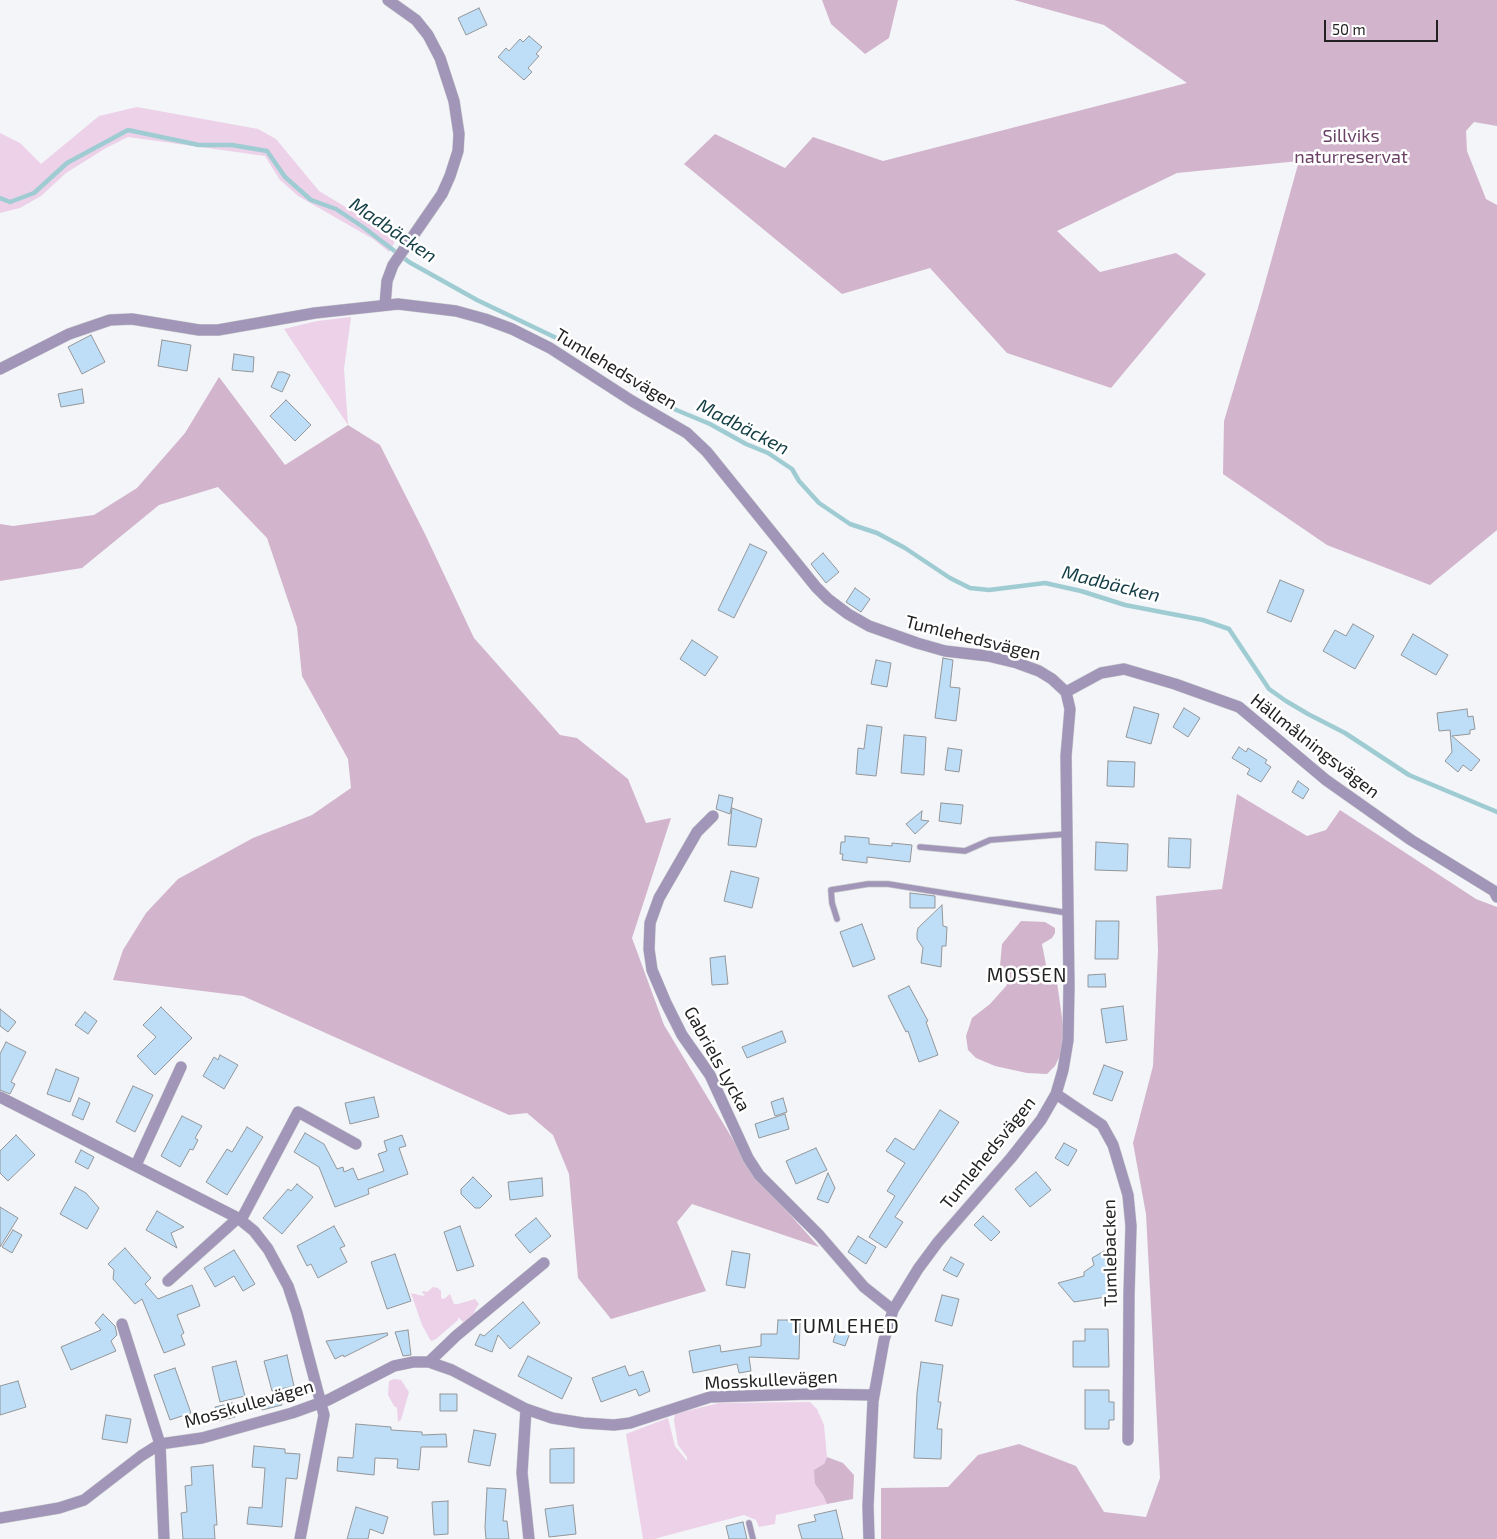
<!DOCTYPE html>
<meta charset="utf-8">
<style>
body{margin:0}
#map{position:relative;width:1497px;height:1539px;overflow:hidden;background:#f3f5f8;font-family:"Exo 2",sans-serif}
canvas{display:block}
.scale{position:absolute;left:1324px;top:20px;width:114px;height:22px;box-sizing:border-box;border:2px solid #222223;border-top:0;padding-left:6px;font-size:15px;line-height:18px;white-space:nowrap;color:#222223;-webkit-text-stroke:4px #fff;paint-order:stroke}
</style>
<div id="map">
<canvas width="1497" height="1539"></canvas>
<div class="scale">50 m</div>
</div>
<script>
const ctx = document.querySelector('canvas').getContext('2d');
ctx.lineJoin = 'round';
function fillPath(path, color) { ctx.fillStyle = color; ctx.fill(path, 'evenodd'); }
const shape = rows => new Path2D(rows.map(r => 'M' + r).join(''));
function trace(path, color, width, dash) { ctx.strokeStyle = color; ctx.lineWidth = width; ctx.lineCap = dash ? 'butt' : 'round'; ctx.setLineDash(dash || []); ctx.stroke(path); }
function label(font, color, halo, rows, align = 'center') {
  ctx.font = font + ' "Exo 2",sans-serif'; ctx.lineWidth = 5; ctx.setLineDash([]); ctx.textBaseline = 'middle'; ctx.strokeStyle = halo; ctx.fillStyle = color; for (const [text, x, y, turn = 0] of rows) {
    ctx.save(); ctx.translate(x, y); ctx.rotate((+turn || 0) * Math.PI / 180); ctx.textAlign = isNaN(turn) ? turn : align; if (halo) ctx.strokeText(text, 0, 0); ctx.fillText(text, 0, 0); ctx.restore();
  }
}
fillPath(shape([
 [137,107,258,129,276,139,319,191,367,220,396,240,389,252,373,239,298,196,280,180,265,156,128,137,106,148,66,173,41,196,20,208,0,213,0,133,20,143,41,164,99,116],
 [351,317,344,369,348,425,284,329,317,321],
 [433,1287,438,1288,441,1291,441,1298,444,1299,450,1294,454,1304,458,1304,475,1299,479,1304,475,1310,474,1314,465,1321,463,1322,458,1317,458,1320,436,1339,431,1341,422,1325,411,1293,423,1296,425,1294,422,1293,423,1291,427,1292],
 [394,1379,401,1380,409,1392,401,1420,398,1422,397,1408,394,1406,388,1395,389,1381],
 [810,1402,817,1409,824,1425,827,1457,815,1484,823,1495,827,1504,776,1515,775,1524,759,1527,756,1520,744,1515,654,1539,643,1539,626,1434,668,1418,675,1446,687,1461,687,1457,678,1445,674,1421,675,1414,719,1403]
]), '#ecd1e8');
fillPath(shape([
 [822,0,898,0,889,38,865,54,831,24],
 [1014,0,1497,0,1497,126,1474,122,1466,131,1467,151,1486,199,1497,205,1497,530,1430,585,1327,545,1223,474,1224,421,1260,301,1299,161,1177,173,1057,231,1100,272,1176,253,1206,274,1111,388,1007,353,930,268,842,294,684,164,715,134,785,168,813,137,883,161,1187,83,1104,25],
 [219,377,285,465,348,425,380,445,425,534,474,638,560,735,577,738,628,779,646,823,671,818,632,938,664,1025,753,1173,819,1247,692,1204,677,1222,706,1291,611,1319,578,1278,569,1174,553,1135,527,1113,509,1115,243,996,113,980,123,950,146,913,178,879,253,838,312,815,351,788,348,759,302,676,297,627,267,538,218,487,159,505,82,568,0,581,0,524,13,526,94,515,137,488,185,433],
 [1237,794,1307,836,1326,830,1340,810,1476,899,1497,907,1497,1539,881,1539,881,1488,948,1487,978,1455,1019,1444,1076,1466,1104,1512,1146,1517,1160,1478,1146,1214,1133,1143,1153,1066,1158,950,1156,896,1222,889],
 [1021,921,1045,922,1055,928,1055,933,1052,938,1042,944,1046,965,1056,975,1064,1032,1063,1049,1055,1066,1047,1074,1027,1073,995,1066,976,1058,968,1050,966,1036,972,1018,990,1004,1007,985,1000,966,1002,944],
 [827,1457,843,1463,854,1475,853,1499,827,1504,823,1495,815,1484,814,1470,824,1464]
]), '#d2b4cd');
trace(shape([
 [0,198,10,202,34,193,67,163,128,130,199,145,232,145,267,151,285,177,311,200,336,209,363,227,409,262,477,300,571,345,662,404,710,424,746,444,768,453,792,469,799,481,819,503,850,524,877,533,905,548,950,578,970,588,989,590,1045,583,1081,591,1125,605,1203,620,1229,629,1269,689,1286,701,1308,714,1345,733,1409,775,1497,812]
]), '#9fccd3', 4.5);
const building = shape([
 [479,8,487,25,466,35,458,18,479,8],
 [529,36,542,47,536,54,539,56,528,68,532,72,524,80,498,57,506,48,509,51,520,39,523,42,529,36],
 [91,335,105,362,82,374,68,347,91,335],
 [162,340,191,345,187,371,158,366,162,340],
 [234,354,254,357,253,372,232,370,234,354],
 [278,372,283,372,290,375,282,392,271,387,278,372],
 [82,389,84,403,61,407,58,394,82,389],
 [286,400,311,425,295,441,270,416,286,400],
 [750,544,767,552,734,618,718,610,750,544],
 [823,553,839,572,826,583,811,564,823,553],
 [1280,580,1304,590,1291,622,1267,612,1280,580],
 [855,588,870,599,861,612,846,602,855,588],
 [1353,624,1374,636,1355,669,1323,651,1335,630,1346,636,1353,624],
 [1413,634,1448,655,1436,675,1401,655,1413,634],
 [692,640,718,657,705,676,680,659,692,640],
 [943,658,953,660,950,687,960,688,956,721,935,718,943,658],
 [876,660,891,663,887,687,871,684,876,660],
 [1134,707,1159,714,1151,744,1126,737,1134,707],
 [1184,708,1200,718,1188,737,1173,727,1184,708],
 [1467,709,1468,717,1473,716,1475,729,1470,730,1470,734,1452,736,1480,760,1471,771,1463,765,1458,772,1445,761,1452,752,1450,730,1439,731,1437,713,1467,709],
 [867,725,882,727,876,776,856,774,858,748,864,749,867,725],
 [904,735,926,737,924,775,901,773,904,735],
 [1239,747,1246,752,1248,748,1267,760,1265,763,1271,767,1261,782,1247,774,1250,769,1232,758,1239,747],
 [948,748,962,750,959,772,945,770,948,748],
 [1108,761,1135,762,1134,787,1107,786,1108,761],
 [1298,781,1309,789,1303,799,1292,792,1298,781],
 [719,795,733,798,730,814,716,809,719,795],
 [941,803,963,805,961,824,939,821,941,803],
 [732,808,762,819,756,847,728,845,732,808],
 [922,811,921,820,929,821,915,834,906,824,922,811],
 [845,836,869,838,869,844,892,846,892,843,912,845,910,862,867,857,867,863,842,860,843,854,840,854,841,842,845,842,845,836],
 [1169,838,1191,839,1190,868,1168,867,1169,838],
 [1096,842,1128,844,1127,871,1095,870,1096,842],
 [731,871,759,878,752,908,724,901,731,871],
 [910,893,935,896,935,908,910,908,910,893],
 [942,905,943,926,947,927,946,946,942,946,941,967,921,963,923,948,917,939,917,933,918,928,942,905],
 [1096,921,1119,921,1118,959,1095,959,1096,921],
 [862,924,875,959,853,967,840,932,862,924],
 [725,956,728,984,712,985,710,958,725,956],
 [1105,974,1106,987,1088,987,1088,975,1105,974],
 [909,986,928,1021,926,1022,938,1055,919,1062,908,1031,906,1032,888,996,909,986],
 [1123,1006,1127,1040,1106,1043,1101,1009,1123,1006],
 [161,1007,192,1038,155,1075,137,1056,156,1037,143,1025,161,1007],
 [0,1009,16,1022,8,1032,0,1026,0,1009],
 [85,1012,97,1021,88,1034,75,1025,85,1012],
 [782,1031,786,1042,747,1058,742,1047,782,1031],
 [6,1042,26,1052,11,1082,15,1084,10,1094,0,1090,0,1054,6,1042],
 [220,1055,238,1065,224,1089,203,1076,214,1057,218,1060,220,1055],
 [1104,1065,1123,1072,1112,1101,1093,1094,1104,1065],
 [56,1069,79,1078,70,1102,47,1094,56,1069],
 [133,1086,153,1095,135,1132,116,1122,133,1086],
 [374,1097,379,1117,350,1124,345,1103,374,1097],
 [79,1098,90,1103,83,1120,72,1115,79,1098],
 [783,1098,787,1112,775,1116,771,1102,783,1098],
 [940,1110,959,1122,895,1217,903,1222,886,1248,869,1237,895,1196,887,1191,905,1163,886,1151,895,1138,914,1150,940,1110],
 [785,1114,789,1129,759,1138,755,1124,785,1114],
 [182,1116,202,1126,195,1138,198,1140,193,1150,190,1149,180,1167,161,1156,182,1116],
 [247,1127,263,1137,227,1195,206,1182,227,1149,232,1152,247,1127],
 [305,1133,324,1144,337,1169,343,1167,344,1172,353,1168,358,1180,384,1171,378,1154,387,1151,384,1141,402,1135,406,1146,399,1148,408,1174,368,1189,369,1194,335,1207,319,1167,294,1152,305,1133],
 [16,1135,35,1155,8,1181,0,1173,0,1151,16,1135],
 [1064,1143,1077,1150,1068,1166,1055,1158,1064,1143],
 [816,1148,827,1170,796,1184,786,1161,816,1148],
 [81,1150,94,1157,88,1169,75,1162,81,1150],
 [1036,1172,1051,1190,1030,1207,1015,1189,1036,1172],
 [828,1173,835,1188,828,1203,817,1199,828,1173],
 [473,1177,492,1196,480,1208,475,1208,461,1194,461,1189,473,1177],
 [542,1178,543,1196,510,1200,508,1182,542,1178],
 [297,1184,313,1197,282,1234,263,1218,288,1189,291,1191,297,1184],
 [75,1187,86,1193,99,1208,87,1229,60,1214,75,1187],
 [0,1207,18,1218,0,1247,0,1207],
 [157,1211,184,1227,171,1233,177,1248,146,1230,157,1211],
 [983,1216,1000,1232,991,1241,974,1225,983,1216],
 [536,1218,551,1236,530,1253,515,1235,536,1218],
 [334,1226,345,1246,340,1248,347,1262,318,1278,311,1264,307,1266,297,1246,334,1226],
 [460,1226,474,1266,457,1271,444,1232,460,1226],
 [13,1230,22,1235,12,1253,2,1247,13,1230],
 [858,1236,876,1247,866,1264,848,1252,858,1236],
 [1111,1247,1112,1296,1074,1302,1058,1283,1084,1276,1084,1272,1094,1265,1092,1258,1111,1247],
 [125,1248,151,1278,145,1284,158,1299,192,1285,200,1306,177,1315,184,1333,181,1335,185,1345,164,1353,142,1299,135,1304,113,1279,114,1270,108,1264,125,1248],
 [234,1250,255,1284,243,1291,234,1276,215,1287,204,1268,234,1250],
 [732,1251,750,1254,745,1288,726,1285,732,1251],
 [395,1254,411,1301,387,1309,371,1262,395,1254],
 [951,1257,964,1264,957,1277,943,1270,951,1257],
 [942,1295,959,1299,952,1326,935,1321,942,1295],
 [523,1302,540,1323,510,1349,498,1335,492,1352,475,1345,480,1334,484,1336,523,1302],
 [103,1314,115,1326,117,1335,111,1341,116,1351,71,1370,61,1347,101,1330,95,1323,103,1314],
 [778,1320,800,1320,799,1359,749,1357,751,1371,739,1373,737,1364,693,1373,689,1351,720,1345,721,1352,761,1346,761,1334,777,1334,778,1320],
 [837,1329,850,1333,845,1346,833,1342,837,1329],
 [1085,1329,1108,1329,1109,1367,1073,1367,1073,1341,1085,1341,1085,1329],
 [408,1330,411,1355,403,1356,395,1332,408,1330],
 [387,1333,388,1335,344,1357,343,1355,335,1359,326,1341,387,1333],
 [287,1355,294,1386,272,1391,264,1361,287,1355],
 [528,1356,572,1378,562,1399,518,1376,528,1356],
 [236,1361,245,1396,220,1402,212,1367,236,1361],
 [921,1362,943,1365,938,1402,941,1402,937,1429,942,1429,941,1459,914,1458,917,1393,921,1362],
 [625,1366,629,1376,643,1371,650,1391,639,1396,636,1389,601,1402,592,1378,625,1366],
 [175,1368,191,1413,170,1420,154,1375,175,1368],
 [18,1381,26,1407,0,1415,0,1386,18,1381],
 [1085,1390,1109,1390,1109,1402,1114,1402,1114,1420,1109,1420,1109,1429,1085,1429,1085,1390],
 [279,1393,282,1405,262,1410,259,1399,279,1393],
 [440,1394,457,1394,457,1411,440,1411,440,1394],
 [232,1403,235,1417,219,1421,215,1407,232,1403],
 [106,1415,131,1419,127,1443,102,1439,106,1415],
 [356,1424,391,1427,391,1430,422,1432,422,1435,446,1434,447,1447,421,1447,419,1470,397,1468,398,1459,375,1458,374,1475,337,1471,338,1457,353,1458,356,1424],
 [474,1430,496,1434,490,1466,468,1462,474,1430],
 [254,1446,285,1449,285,1453,300,1454,297,1479,286,1478,282,1527,247,1524,249,1507,262,1508,265,1468,252,1467,254,1446],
 [574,1448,574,1483,550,1483,550,1449,574,1448],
 [213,1465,217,1525,214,1525,215,1539,183,1539,181,1513,187,1512,185,1486,192,1485,191,1467,213,1465],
 [487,1488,506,1489,503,1521,507,1521,509,1539,486,1539,485,1527,487,1488],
 [448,1501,448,1534,434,1535,432,1502,448,1501],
 [573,1505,576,1534,549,1537,545,1509,573,1505],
 [356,1507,388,1517,383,1534,370,1529,368,1539,347,1539,356,1507],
 [836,1510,843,1539,802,1539,798,1525,816,1521,814,1515,836,1510],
 [743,1522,747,1539,729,1539,726,1526,743,1522]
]);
fillPath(building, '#bddef6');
trace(building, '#949699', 1);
const lane = shape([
 [920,847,965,851,990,840,1067,834],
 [837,919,832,903,831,890,868,884,888,884,1068,913],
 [749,1523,753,1539]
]);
const street = shape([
 [385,305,387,281,393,265,442,194,450,176,458,151,459,134,454,101,440,58,428,35,416,20,388,0],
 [0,369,69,334,110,320,132,319,199,330,218,330,315,313,398,304,456,311,485,319,512,329,550,348,632,401,687,433,707,452,816,587,828,599,848,614,869,626,917,643,945,651,988,656,1017,663,1039,671,1052,679,1066,692,1070,709,1066,756,1069,986,1068,1040,1063,1070,1056,1094,1041,1120,1011,1158,938,1242,918,1269,893,1310,884,1340,873,1401,868,1506,869,1539],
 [1066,692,1101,673,1124,669,1175,684,1239,707,1326,780,1411,840,1494,891,1497,897],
 [713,816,697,832,659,898,650,923,649,949,652,970,666,1003,682,1035,710,1075,748,1158,759,1175,819,1235,864,1287,893,1310],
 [1056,1094,1102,1125,1113,1145,1128,1195,1131,1226,1129,1294,1128,1440],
 [0,1097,238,1218,254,1231,268,1249,288,1286,297,1313,324,1415,300,1539],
 [136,1165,181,1067],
 [241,1220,298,1112,356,1144],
 [168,1281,238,1218],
 [122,1324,160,1444,164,1539],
 [429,1362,456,1336,544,1263],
 [526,1409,522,1473,529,1539],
 [0,1518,59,1508,84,1500,141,1456,160,1444,202,1438,292,1413,328,1400,394,1366,413,1362,429,1362,452,1370,526,1409,552,1418,583,1423,614,1425,630,1423,710,1397,811,1394,873,1395]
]);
trace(lane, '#cdcfd2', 7);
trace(street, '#cdcfd2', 12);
trace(lane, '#a196b7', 5.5);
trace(street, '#a196b7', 11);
label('18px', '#6a4065', '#fff', [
 ["Sillviks",1351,136],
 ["naturreservat",1351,157]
]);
label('18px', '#222223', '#fff', [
 ["Tumlehedsvägen",616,369,31],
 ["Tumlehedsvägen",973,638,14],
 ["Hällmålningsvägen",1315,746,38],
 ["Gabriels Lycka",717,1059,61],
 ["Tumlehedsvägen",988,1153,-51],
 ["Tumlebacken",1110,1253,-91],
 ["Mosskullevägen",771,1380,-3],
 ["Mosskullevägen",249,1404,-16]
]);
label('italic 19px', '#143e45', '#fff', [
 ["Madbäcken",393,230,34],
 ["Madbäcken",743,427,27],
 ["Madbäcken",1111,584,14]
]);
ctx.letterSpacing = '1px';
label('19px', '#222223', '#fff', [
 ["MOSSEN",1027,976]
]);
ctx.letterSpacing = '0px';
ctx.letterSpacing = '1px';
label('20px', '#222223', '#fff', [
 ["TUMLEHED",845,1326]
]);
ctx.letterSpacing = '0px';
</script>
